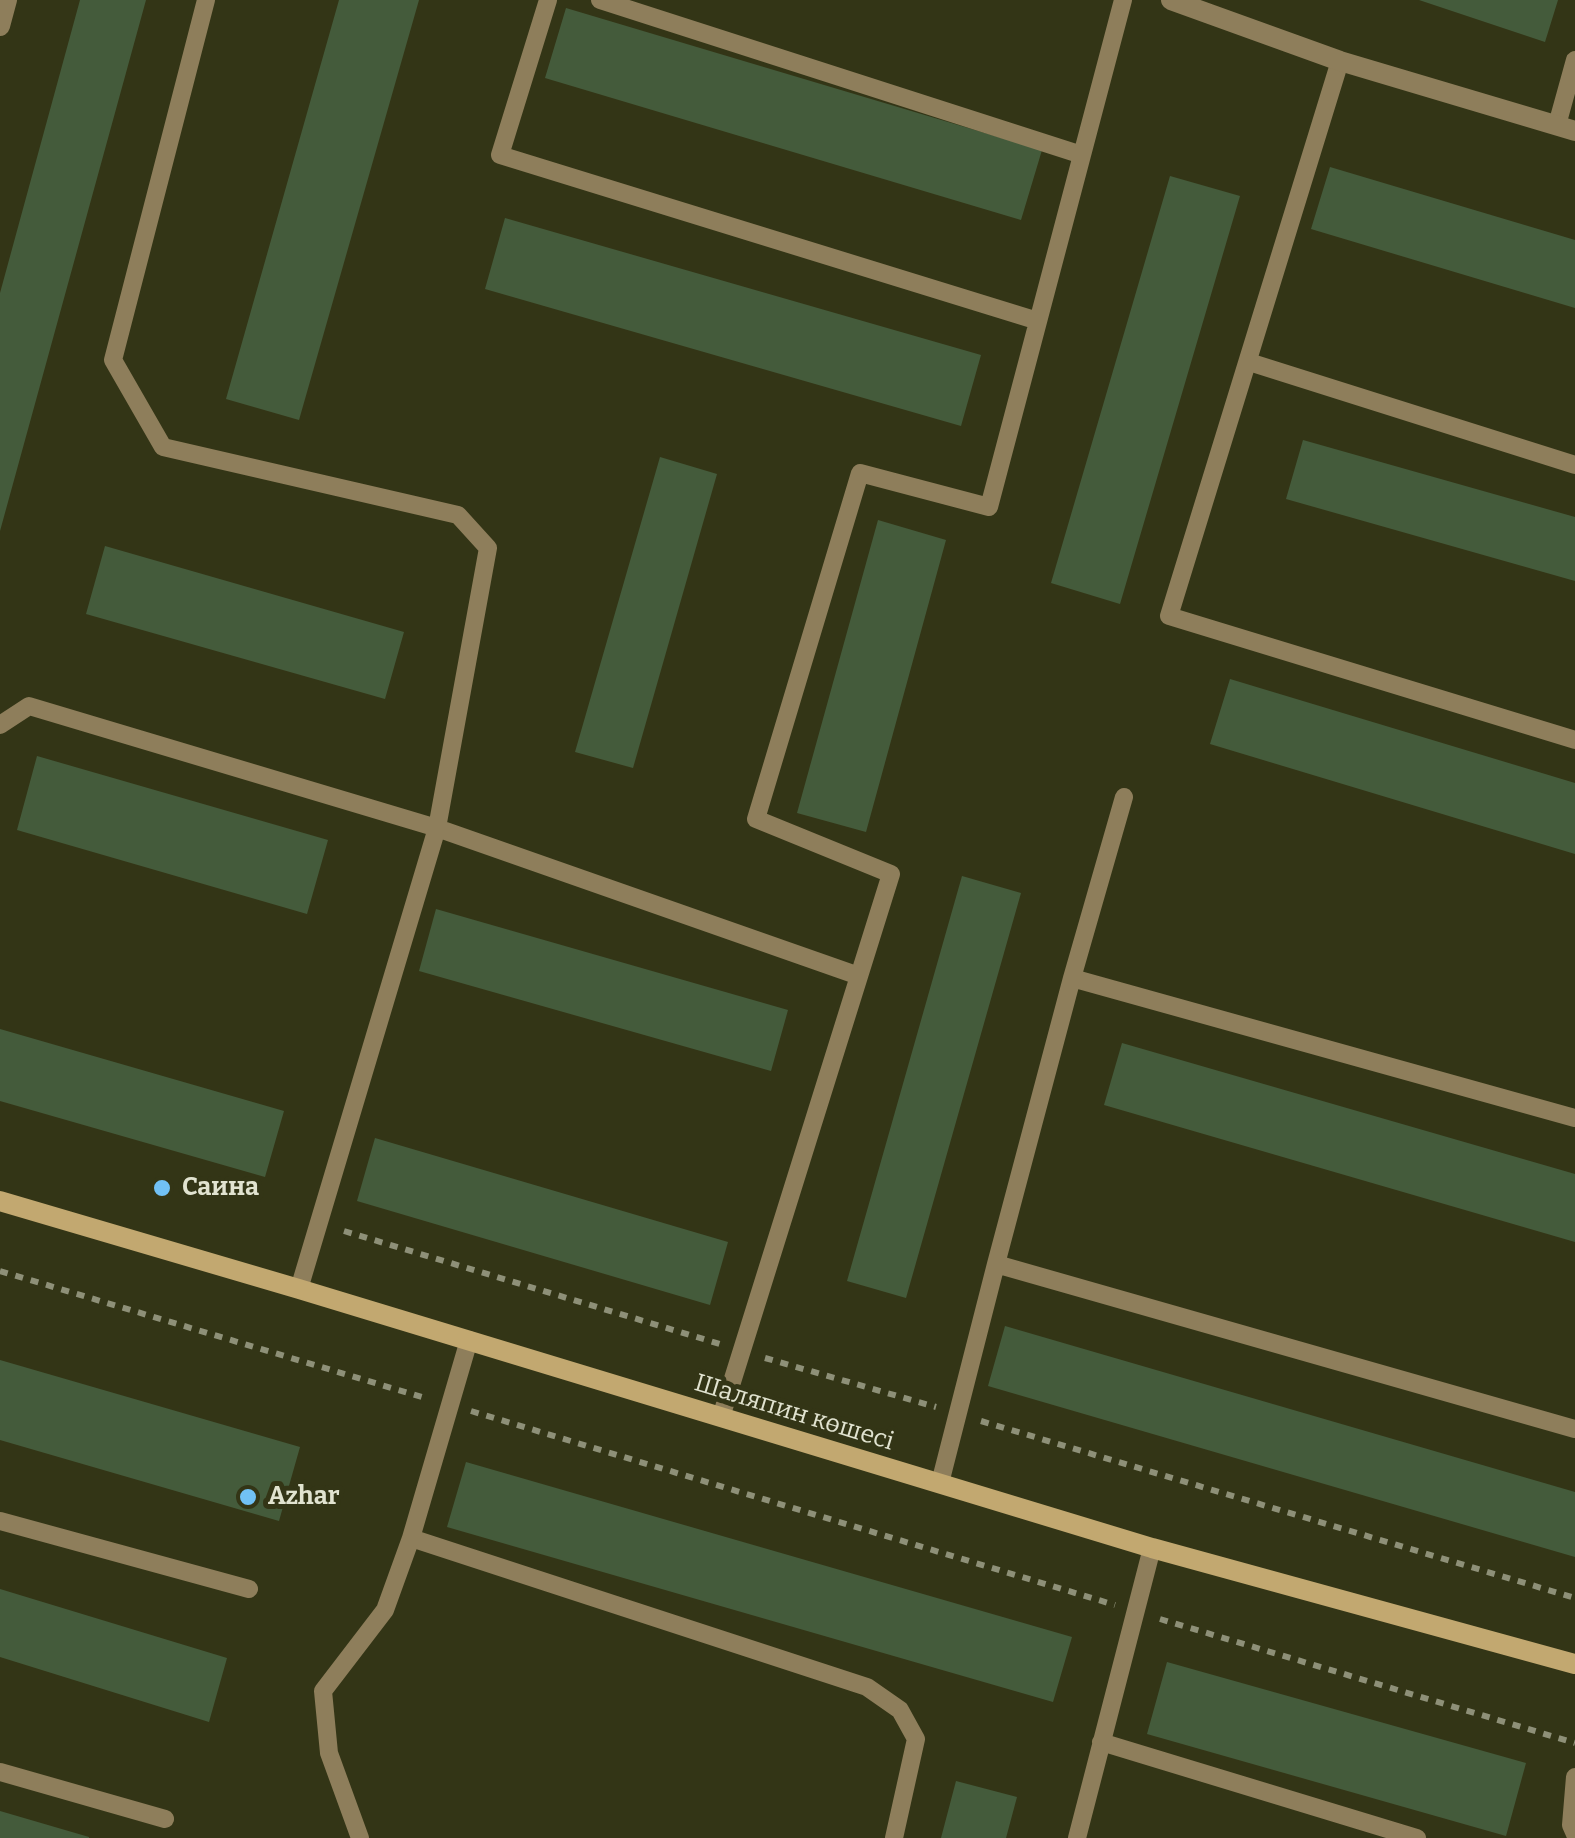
<!DOCTYPE html>
<meta charset="utf-8">
<style>
body{margin:0}
canvas{display:block;background:#333516}
</style>
<canvas width="1575" height="1838"></canvas>
<script>
const ctx = document.querySelector('canvas').getContext('2d');
ctx.lineJoin = 'round';
function fillPath(path, color) { ctx.fillStyle = color; ctx.fill(path, 'evenodd'); }
const shape = rows => new Path2D(rows.map(r => 'M' + r).join(''));
function trace(path, color, width, dash) { ctx.strokeStyle = color; ctx.lineWidth = width; ctx.lineCap = dash ? 'butt' : 'round'; ctx.setLineDash(dash || []); ctx.stroke(path); }
function label(font, color, halo, rows, align = 'center') {
  ctx.font = font + ' Bitter,serif'; ctx.lineWidth = 10; ctx.setLineDash([]); ctx.textBaseline = 'middle'; ctx.strokeStyle = halo; ctx.fillStyle = color; for (const [text, x, y, turn = 0] of rows) {
    ctx.save(); ctx.translate(x, y); ctx.rotate((+turn || 0) * Math.PI / 180); ctx.textAlign = isNaN(turn) ? turn : align; if (halo) ctx.strokeText(text, 0, 0); ctx.fillText(text, 0, 0); ctx.restore();
  }
}
fillPath(shape([
 [80,0,146,0,0,531,0,293],
 [339,0,419,0,299,420,226,399],
 [1419,0,1558,0,1545,42],
 [566,8,1042,150,1021,220,545,78],
 [1330,167,1575,240,1575,308,1311,229],
 [1170,176,1240,196,1120,604,1051,583],
 [505,218,981,355,961,426,485,289],
 [1303,440,1575,517,1575,581,1286,499],
 [660,457,717,474,633,768,575,752],
 [878,520,946,540,866,832,797,813],
 [105,546,404,632,385,699,86,614],
 [1230,679,1575,783,1575,854,1210,744],
 [37,756,328,840,307,914,17,830],
 [962,876,1021,893,906,1298,847,1281],
 [436,909,788,1010,771,1071,419,971],
 [0,1029,284,1111,265,1177,0,1101],
 [1122,1043,1575,1174,1575,1242,1104,1105],
 [375,1138,728,1242,710,1305,357,1201],
 [1005,1326,1575,1492,1575,1557,988,1386],
 [0,1360,300,1447,279,1521,0,1440],
 [466,1462,1072,1637,1053,1702,447,1527],
 [0,1589,227,1658,209,1722,0,1657],
 [1167,1662,1526,1763,1506,1836,1147,1734],
 [956,1781,1017,1797,1006,1838,941,1838],
 [0,1811,89,1837,89,1838,0,1838]
]), '#445b3b');
trace(shape([
 [344,1231,720,1344],
 [0,1271,425,1398],
 [765,1358,936,1407],
 [471,1411,1115,1605],
 [981,1421,1575,1598],
 [1160,1619,1575,1743]
]), '#8e9078', 6, [8, 8]);
trace(shape([
 [206,0,113,360,163,447,458,515,488,548,437,828,299,1289],
 [548,0,500,155,1038,321],
 [600,0,1082,155],
 [1340,61,1169,616,1575,740],
 [1557,125,1575,60],
 [1249,362,1575,465],
 [0,725,29,706,437,828,859,976],
 [1072,978,1575,1118],
 [996,1264,1575,1429],
 [721,1417,891,874,756,819,860,473,989,507,1123,0],
 [940,1483,996,1264,1072,978,1124,797],
 [0,1521,249,1589],
 [411,1538,867,1687,900,1710,916,1739,894,1838],
 [1101,1742,1417,1838],
 [0,1772,165,1819],
 [1575,1777,1571,1825,1575,1834],
 [360,1838,329,1753,323,1691,385,1610,411,1538,469,1340],
 [1077,1838,1152,1548]
]), '#8e7e5b', 18);
trace(shape([
 [1171,0,1340,61,1575,131],
 [0,26,7,0]
]), '#8e7e5b', 20);
trace(shape([
 [0,1201,299,1289,1152,1548,1575,1664]
]), '#c2a870', 20);
for (const [x, y, r, color] of [
 [162,1188,10,"#71c1f5"],
 [248,1497,10,"#71c1f5"]
]) { const dot = new Path2D(); dot.arc(x, y, r, 0, 2 * Math.PI); ctx.fillStyle = color; ctx.fill(dot); trace(dot, '#333516', 4); }
label('bold 25px', '#e1e3d0', '#333516', [
 ["Саина",182,1188],
 ["Azhar",268,1497]
], 'left');
label('25px', '#e1e3d0', '#333516', [
 ["Шаляпин көшесі",794,1413,17]
]);
</script>
